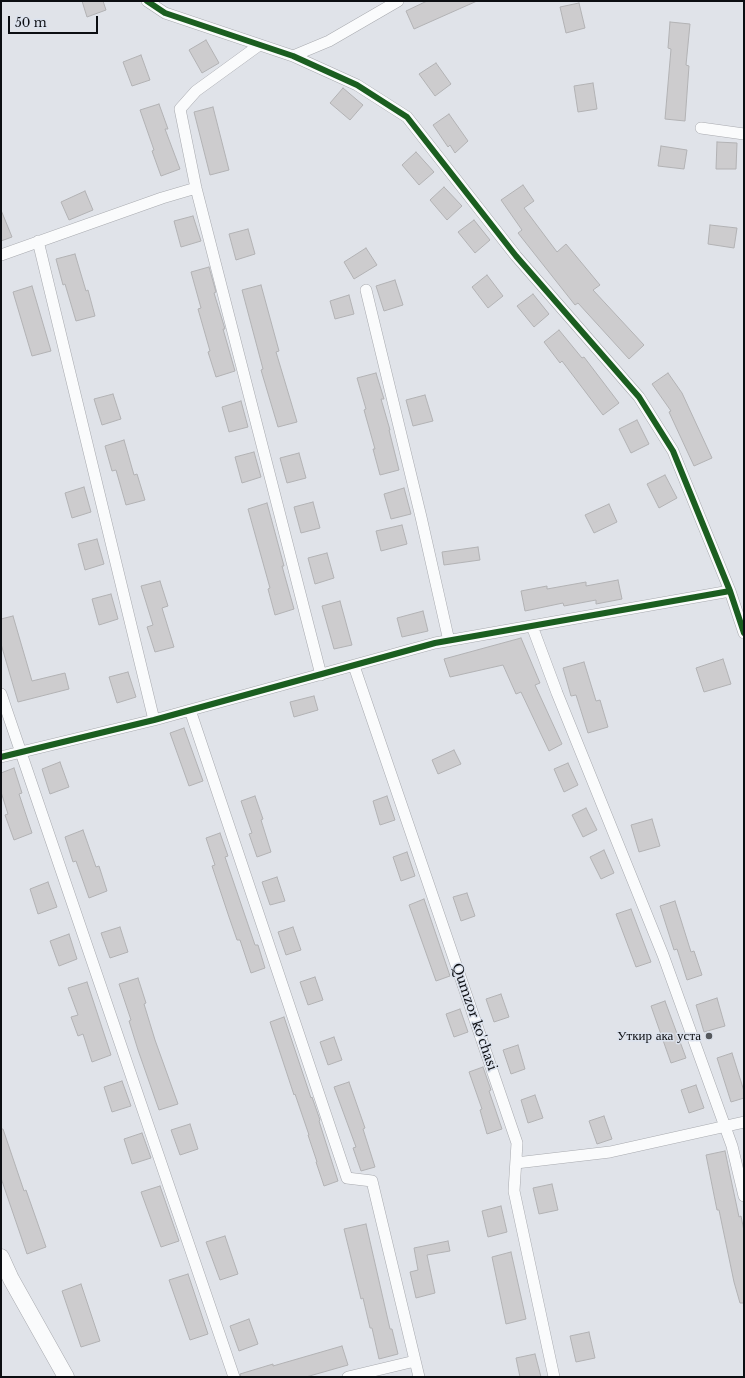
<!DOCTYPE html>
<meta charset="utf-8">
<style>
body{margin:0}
#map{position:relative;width:745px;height:1378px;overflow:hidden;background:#e0e3e9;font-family:"Libre Baskerville",serif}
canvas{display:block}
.frame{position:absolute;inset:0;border:2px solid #0c0e12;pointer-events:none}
.scale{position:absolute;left:8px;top:16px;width:90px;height:18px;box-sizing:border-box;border:2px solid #0c0e12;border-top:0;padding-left:5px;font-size:12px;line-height:14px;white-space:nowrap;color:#0c0e12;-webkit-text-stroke:3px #dce2ed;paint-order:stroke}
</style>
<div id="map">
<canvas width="745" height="1378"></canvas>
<div class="frame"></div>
<div class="scale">50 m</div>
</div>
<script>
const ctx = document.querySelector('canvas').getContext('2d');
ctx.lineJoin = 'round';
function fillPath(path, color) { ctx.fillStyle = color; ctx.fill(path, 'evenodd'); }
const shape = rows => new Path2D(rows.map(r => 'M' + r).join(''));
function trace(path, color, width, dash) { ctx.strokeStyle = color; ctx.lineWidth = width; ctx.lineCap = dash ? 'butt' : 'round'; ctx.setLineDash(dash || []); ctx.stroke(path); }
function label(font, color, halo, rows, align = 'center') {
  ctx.font = font + ' "Libre Baskerville",serif'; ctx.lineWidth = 3; ctx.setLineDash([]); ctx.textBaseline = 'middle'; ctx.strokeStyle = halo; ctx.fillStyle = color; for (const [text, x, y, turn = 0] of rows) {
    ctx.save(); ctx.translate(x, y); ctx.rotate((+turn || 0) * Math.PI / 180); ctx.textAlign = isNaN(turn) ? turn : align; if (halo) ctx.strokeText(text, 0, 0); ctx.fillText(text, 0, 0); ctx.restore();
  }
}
const building = shape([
 [82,1,103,1,106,10,87,17,82,1],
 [427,1,477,1,414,29,406,11,427,1],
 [579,3,585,28,566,33,560,7,579,3],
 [670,22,690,24,686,65,689,66,685,121,665,119,671,49,668,48,670,22],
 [206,40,219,63,202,73,189,50,206,40],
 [141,55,150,80,132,86,123,62,141,55],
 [436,63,451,84,435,96,419,74,436,63],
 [593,83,597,109,578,112,574,86,593,83],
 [343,88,363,105,350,120,330,103,343,88],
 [159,104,168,129,165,129,180,169,161,176,152,151,154,150,140,110,159,104],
 [213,107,229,170,210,175,194,112,213,107],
 [449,114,468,141,455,153,450,145,448,147,433,125,449,114],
 [717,142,737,143,736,169,716,169,717,142],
 [661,146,687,150,684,169,658,166,661,146],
 [416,152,434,172,419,185,402,165,416,152],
 [523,185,534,201,524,208,557,252,566,244,600,285,593,290,644,345,629,359,578,303,575,305,518,233,522,230,501,200,523,185],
 [444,187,462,206,447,220,430,200,444,187],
 [85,191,93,210,69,220,61,202,85,191],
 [1,210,12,237,1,241,1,210],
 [193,216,201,241,181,247,174,221,193,216],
 [474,220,490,240,475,253,458,232,474,220],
 [710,225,737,228,734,248,708,244,710,225],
 [248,229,255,254,236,260,229,234,248,229],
 [366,248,377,265,354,279,344,262,366,248],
 [75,254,86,291,88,290,95,316,76,321,65,284,63,285,56,259,75,254],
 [209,267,216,292,214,293,225,329,223,329,235,371,216,377,208,352,210,351,198,309,201,308,191,272,209,267],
 [487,275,503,296,488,308,472,287,487,275],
 [395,280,403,305,384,311,376,286,395,280],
 [261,285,279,351,276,352,297,422,278,427,261,370,263,369,242,290,261,285],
 [32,286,51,351,32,356,13,292,32,286],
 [533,294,549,314,534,327,517,306,533,294],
 [349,295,354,314,335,319,330,301,349,295],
 [559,330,582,358,584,357,619,403,603,415,562,361,560,363,544,342,559,330],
 [376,373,384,399,381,399,390,430,389,430,399,470,380,475,373,449,375,449,364,410,366,409,357,378,376,373],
 [668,373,682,393,712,458,694,466,669,412,671,411,652,384,668,373],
 [113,394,121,419,102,425,94,399,113,394],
 [425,395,433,421,413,426,406,400,425,395],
 [241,401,248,427,229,432,222,407,241,401],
 [637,420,649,444,631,453,619,429,637,420],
 [124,440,134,475,137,474,145,500,126,505,116,470,112,471,105,446,124,440],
 [254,452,261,477,242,483,235,457,254,452],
 [299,453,306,478,287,483,280,458,299,453],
 [665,475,677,498,659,508,647,484,665,475],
 [84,487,91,512,72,518,65,493,84,487],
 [404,488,411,514,391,519,384,494,404,488],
 [313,502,320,528,301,533,294,507,313,502],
 [267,503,284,566,282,566,294,609,275,615,268,589,270,588,248,509,267,503],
 [609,504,617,522,594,533,585,515,609,504],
 [402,525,407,544,381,551,376,531,402,525],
 [97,539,104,564,85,570,78,544,97,539],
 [478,547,480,560,444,565,442,552,478,547],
 [327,553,334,578,315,584,308,558,327,553],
 [618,580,622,599,596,604,596,600,564,606,563,603,525,611,521,591,547,586,547,589,586,582,586,586,618,580],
 [160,581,168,606,162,608,174,647,155,652,147,627,153,625,141,586,160,581],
 [111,594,118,619,99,625,92,599,111,594],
 [340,601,352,645,334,649,322,606,340,601],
 [423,611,428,631,402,637,397,618,423,611],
 [13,616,32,681,65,673,69,689,18,702,1,644,1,619,13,616],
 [521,638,540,683,535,685,562,744,549,751,521,692,516,694,503,665,450,677,444,659,521,638],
 [723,659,731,684,704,692,696,668,723,659],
 [584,662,596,701,600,700,608,727,588,733,576,695,571,696,563,668,584,662],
 [128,672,136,697,117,703,109,677,128,672],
 [314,696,318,710,294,717,290,702,314,696],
 [184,728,203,781,189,786,170,733,184,728],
 [454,750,461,764,438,774,432,760,454,750],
 [60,762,69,787,50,794,42,769,60,762],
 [568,763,578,785,564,792,554,769,568,763],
 [14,768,22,793,19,794,32,833,14,840,5,815,8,814,1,792,1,773,14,768],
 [255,796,263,819,261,820,271,852,257,857,249,834,252,833,241,801,255,796],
 [387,796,395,820,380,825,373,801,387,796],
 [586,808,597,830,583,837,572,815,586,808],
 [652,819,660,846,639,852,631,825,652,819],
 [83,830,96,867,99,866,107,891,89,898,76,861,73,862,65,837,83,830],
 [220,833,228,856,225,857,255,945,258,945,265,968,251,973,240,940,237,940,229,917,212,866,215,865,206,838,220,833],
 [604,850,614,873,601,879,590,857,604,850],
 [407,852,415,876,401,881,393,857,407,852],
 [277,877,285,901,270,905,262,882,277,877],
 [48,882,57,907,38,914,30,889,48,882],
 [467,893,475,916,461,921,453,897,467,893],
 [424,899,450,976,436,981,409,905,424,899],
 [675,901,691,952,694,951,702,975,687,980,677,949,674,950,660,906,675,901],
 [631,909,651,962,636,967,616,914,631,909],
 [120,927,128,952,110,958,101,933,120,927],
 [293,927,301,950,286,955,278,932,293,927],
 [69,934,77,959,59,966,50,941,69,934],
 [315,977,323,1000,308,1005,300,982,315,977],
 [138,978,146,1003,144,1004,155,1040,178,1104,159,1110,138,1050,129,1021,131,1020,119,984,138,978],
 [87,982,111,1055,92,1062,83,1034,78,1036,71,1017,78,1015,68,988,87,982],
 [501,994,509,1017,494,1022,486,999,501,994],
 [717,998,725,1026,704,1032,696,1005,717,998],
 [665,1001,686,1058,671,1063,651,1006,665,1001],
 [460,1009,468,1032,454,1037,446,1014,460,1009],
 [284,1017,311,1098,312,1097,320,1120,319,1121,338,1181,324,1186,316,1162,317,1162,308,1135,309,1135,295,1094,294,1095,270,1022,284,1017],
 [334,1037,342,1060,328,1065,320,1042,334,1037],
 [518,1045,525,1069,511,1074,503,1050,518,1045],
 [732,1053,744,1091,744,1098,731,1102,717,1058,732,1053],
 [483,1067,491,1090,489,1091,502,1129,487,1134,480,1110,482,1109,469,1072,483,1067],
 [122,1081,131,1106,112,1112,104,1087,122,1081],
 [349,1082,365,1128,363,1129,375,1167,361,1171,353,1148,356,1147,334,1087,349,1082],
 [696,1085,704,1108,689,1113,681,1090,696,1085],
 [535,1095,543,1118,528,1123,521,1100,535,1095],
 [604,1116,612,1139,597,1144,589,1121,604,1116],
 [190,1124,198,1149,180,1155,171,1130,190,1124],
 [1,1129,3,1129,24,1191,26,1190,46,1247,27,1254,1,1178,1,1129],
 [142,1133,151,1158,132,1164,124,1139,142,1133],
 [725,1151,739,1217,741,1216,744,1231,744,1303,740,1303,734,1282,719,1210,717,1210,706,1155,725,1151],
 [552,1184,558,1210,539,1214,533,1188,552,1184],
 [160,1186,179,1241,161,1247,141,1192,160,1186],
 [501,1206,507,1232,488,1237,482,1211,501,1206],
 [366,1224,390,1329,392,1329,398,1354,379,1359,372,1328,370,1328,363,1298,361,1299,344,1229,366,1224],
 [225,1236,238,1274,220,1280,206,1242,225,1236],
 [448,1241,450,1251,427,1255,435,1293,416,1298,410,1272,418,1270,414,1248,448,1241],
 [511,1252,526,1319,506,1324,492,1257,511,1252],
 [188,1274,208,1334,190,1340,169,1280,188,1274],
 [81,1284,100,1341,81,1347,62,1291,81,1284],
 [249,1319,258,1344,239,1351,230,1326,249,1319],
 [589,1332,595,1358,576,1362,570,1336,589,1332],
 [342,1346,348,1365,306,1377,241,1377,240,1374,273,1364,273,1366,342,1346],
 [535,1354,541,1377,520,1377,516,1358,535,1354]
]);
fillPath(building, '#cdccce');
trace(building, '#b2b2b4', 1);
const street = shape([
 [147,1,165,13,293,56,357,85,407,117,516,256,639,397,673,451,730,591,744,633],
 [258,46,196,91,180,109,196,188,321,675],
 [293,56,329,41,398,1],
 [701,128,744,134],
 [38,241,154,720],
 [1,255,162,198,196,188],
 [366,290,421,517,449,641],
 [532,626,557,693,663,955,732,1146,744,1196],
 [354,666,517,1143,514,1191,554,1377],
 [1,694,234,1377],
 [190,710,347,1178,372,1181,419,1377],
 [1,757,154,720,435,643,730,591],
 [516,1163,610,1152,744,1122],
 [348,1377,415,1361]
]);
const secondary = shape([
 [1,1257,11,1279,66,1377]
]);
trace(street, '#a8aaaf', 12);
trace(secondary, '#a8aaaf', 17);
trace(street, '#fafbfc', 11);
trace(secondary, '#fafbfc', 16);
trace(shape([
 [147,1,165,13,293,56,357,85,407,117,516,256,639,397,673,451,730,591,744,633],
 [1,757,154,720,435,643,730,591]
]), '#1b5e20', 6);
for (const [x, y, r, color] of [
 [709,1036,4,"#56595d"]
]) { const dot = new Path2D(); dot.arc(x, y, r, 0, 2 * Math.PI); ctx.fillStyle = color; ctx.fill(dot); trace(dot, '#dce2ed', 1.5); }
label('13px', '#0c0e12', '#dce2ed', [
 ["Qumzor ko'chasi",474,1017,71]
]);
label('13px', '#0c0e12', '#dce2ed', [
 ["Уткир ака уста",701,1036]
], 'right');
</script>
